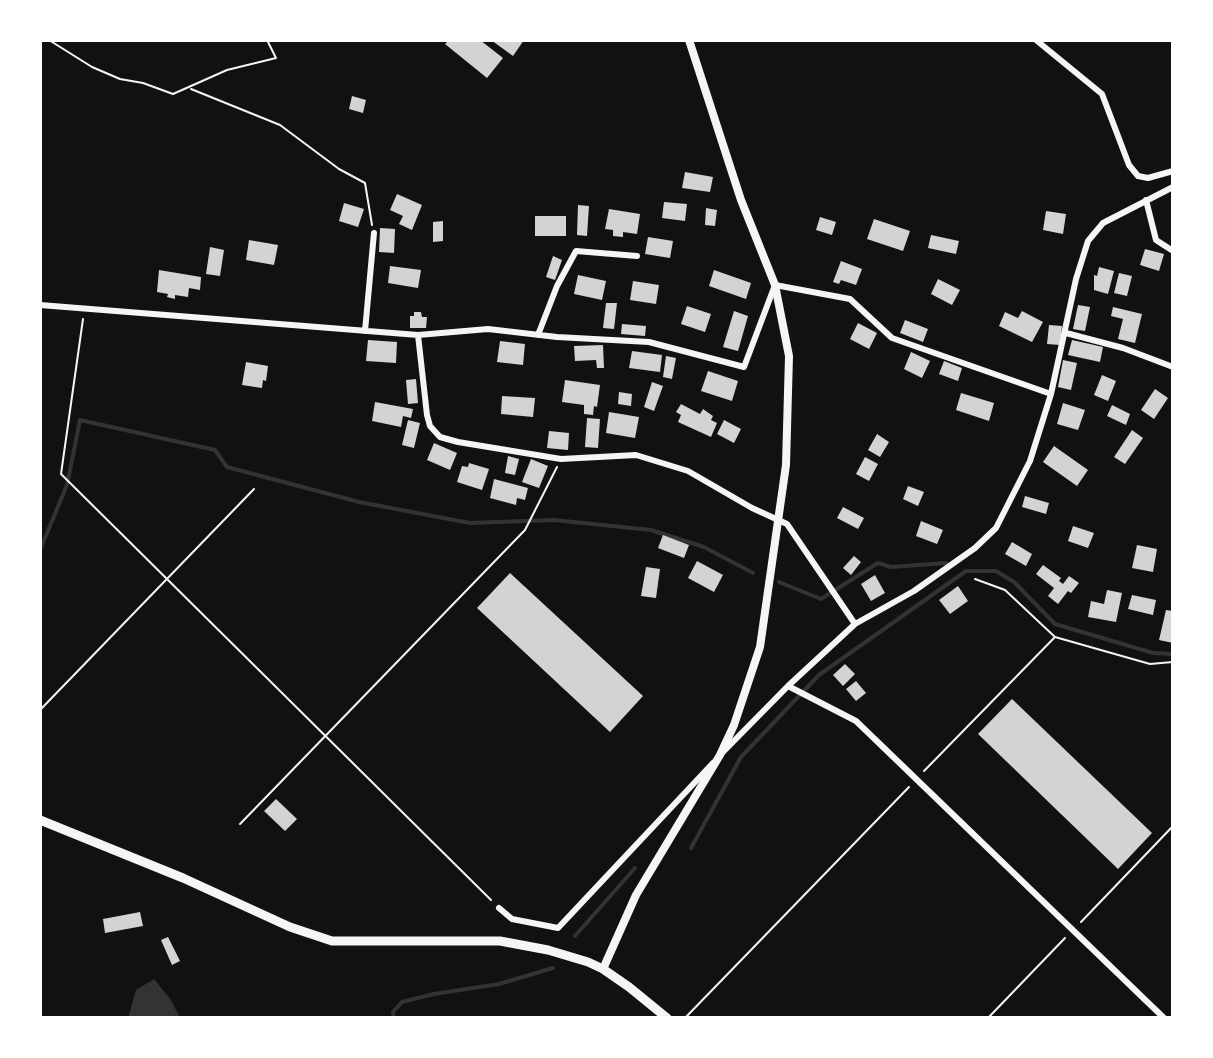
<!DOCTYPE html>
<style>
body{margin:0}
#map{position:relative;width:1213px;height:1058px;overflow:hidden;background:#111;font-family:"PT Sans",sans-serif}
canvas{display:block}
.frame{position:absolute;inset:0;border:42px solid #fff;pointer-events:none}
</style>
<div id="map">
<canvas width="1213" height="1058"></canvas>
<div class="frame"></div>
</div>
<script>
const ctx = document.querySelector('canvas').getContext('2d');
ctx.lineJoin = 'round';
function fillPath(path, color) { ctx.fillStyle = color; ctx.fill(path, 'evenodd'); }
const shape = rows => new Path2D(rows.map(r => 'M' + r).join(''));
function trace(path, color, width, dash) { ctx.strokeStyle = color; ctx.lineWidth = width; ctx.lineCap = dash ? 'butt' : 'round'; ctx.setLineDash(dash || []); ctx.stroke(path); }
fillPath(shape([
 [154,979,171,1000,180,1018,128,1018,136,990]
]), '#333');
trace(shape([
 [40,550,67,485,80,420,215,450,227,467,359,502,470,523,554,520,651,530,704,547,753,573],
 [779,582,821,599,878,563,891,567,946,563],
 [691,848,741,757,819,675,966,571,996,571,1014,582,1055,624,1153,653,1173,654],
 [575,936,635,868],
 [394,1018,393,1012,402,1002,434,994,499,984,553,968]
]), '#333', 4);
fillPath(shape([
 [449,40,480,40,503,58,487,78,445,44],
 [491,40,524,40,513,56],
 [352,96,366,100,363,113,349,109],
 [685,172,713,177,710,192,682,188],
 [397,194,422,205,412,230,399,224,403,216,390,210],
 [664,202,687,204,685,221,662,218],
 [344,203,364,209,358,227,339,221],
 [578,205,589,206,587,236,577,235],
 [706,208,717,210,715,226,705,225],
 [609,209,640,214,637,234,623,232,623,237,613,236,613,230,605,229],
 [1046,211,1066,214,1063,234,1043,230],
 [535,216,566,216,566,236,535,236],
 [820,217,836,222,832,235,816,230],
 [874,219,910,231,903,251,867,239],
 [443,221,443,241,433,242,433,222],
 [380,228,395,229,394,253,379,252],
 [931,235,959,241,956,254,928,248],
 [648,237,673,241,670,258,645,254],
 [249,240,278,245,274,265,246,260],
 [210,247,224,250,220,276,206,274],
 [1145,249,1164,254,1159,271,1140,265],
 [553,256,562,260,555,280,546,277],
 [841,261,862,269,856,285,841,280,839,284,833,282],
 [390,266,421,270,418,288,388,283],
 [1099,267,1114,271,1108,294,1094,290,1094,275,1097,276],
 [159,270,201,277,200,290,189,288,188,297,175,295,175,299,167,297,168,294,157,292],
 [714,270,751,283,746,299,709,286],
 [1119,273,1132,276,1127,296,1114,293],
 [578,275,606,281,602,300,574,294],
 [938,279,960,290,952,305,931,294],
 [633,281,659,285,656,304,630,300],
 [606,303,617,303,614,329,603,328],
 [1078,305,1090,307,1085,331,1073,329],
 [687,306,711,314,705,332,681,324],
 [1113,307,1142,314,1135,343,1118,339,1123,319,1111,316],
 [734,311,748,316,738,351,723,347],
 [1022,311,1043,322,1032,342,999,326,1005,312,1018,318],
 [414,312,421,312,422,317,427,317,426,328,410,328,410,316,414,316],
 [905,320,928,329,923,342,900,333],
 [858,323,877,333,869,349,850,339],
 [622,324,646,326,645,336,621,334],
 [1049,325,1062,326,1060,345,1047,344],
 [368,340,397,342,396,363,366,361],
 [1072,340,1103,347,1100,362,1068,355],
 [500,341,525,344,523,365,497,362],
 [603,345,604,368,597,368,596,360,575,361,574,346],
 [632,351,662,355,660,372,629,368],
 [911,352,930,361,922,378,904,369],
 [666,356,676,358,672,379,663,377],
 [1063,360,1077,363,1071,390,1058,387],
 [944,361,962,368,958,381,939,374],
 [246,362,268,366,266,381,263,380,262,388,242,385],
 [708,371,738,381,732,401,701,391],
 [1102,375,1116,381,1108,401,1094,395],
 [416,379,418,403,408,404,406,380],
 [565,380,600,385,597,407,594,406,593,415,584,414,584,405,562,402],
 [652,382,663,386,654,411,644,407],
 [1155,389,1168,398,1154,419,1141,410],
 [619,392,632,394,631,406,618,404],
 [961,393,994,403,989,421,956,410],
 [502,396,535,398,533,417,501,414],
 [375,402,413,409,411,418,403,416,401,427,372,421],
 [1063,403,1085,410,1078,430,1057,424],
 [681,404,700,414,703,409,713,416,711,420,717,423,711,437,678,422,681,415,676,412],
 [1112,405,1130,414,1126,425,1107,416],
 [609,412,639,417,635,438,606,433],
 [587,418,600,419,598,448,585,447],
 [408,420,420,423,414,448,402,445],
 [724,420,741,429,734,443,717,434],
 [1132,430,1143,438,1125,464,1114,457],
 [549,431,569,433,568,450,547,448],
 [877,434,889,442,880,457,868,450],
 [434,443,457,453,450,470,427,460],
 [1054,446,1088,470,1077,486,1043,462],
 [508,456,519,459,515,475,505,473],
 [865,457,878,464,869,481,856,474],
 [531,459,548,466,539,488,522,482],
 [469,463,489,469,482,490,457,482,462,466,468,467],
 [494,479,528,488,525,500,517,498,516,505,490,498],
 [908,486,924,492,918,506,903,499],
 [1025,496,1049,503,1046,514,1022,507],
 [843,507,864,518,858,529,837,518],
 [921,521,943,530,937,544,916,536],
 [1073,526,1094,533,1088,548,1068,541],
 [663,535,689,545,684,558,658,548],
 [1012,542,1032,554,1026,566,1005,554],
 [1137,545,1157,549,1153,572,1132,568],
 [854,556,861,562,851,575,843,568],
 [697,561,723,575,714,592,688,578],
 [1043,565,1061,578,1059,581,1063,584,1069,576,1079,583,1071,593,1068,591,1058,604,1048,596,1054,588,1036,574],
 [646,567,660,569,656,598,641,596],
 [510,573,643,696,610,732,477,608],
 [875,575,885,593,871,601,861,584],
 [958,586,968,601,950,614,939,600],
 [1107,590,1122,593,1116,622,1088,617,1091,601,1104,604],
 [1132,595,1156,600,1153,615,1128,609],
 [1166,610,1173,611,1173,643,1159,640],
 [845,664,855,674,843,686,833,675],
 [856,681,866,693,856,701,846,689],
 [1012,699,1152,833,1118,869,978,734],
 [276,799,297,819,285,831,264,811],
 [140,912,143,926,105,933,103,919],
 [168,937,180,961,172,965,161,940]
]), '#d3d3d3');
trace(shape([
 [49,40,92,67,120,79,143,83,173,94,227,70,276,58,267,40],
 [191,89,280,125,339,169,365,183,372,225],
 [83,319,61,474,491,900],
 [975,579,1005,590,1055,637,1150,664,1173,662],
 [41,709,254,489],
 [924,771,1055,637],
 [240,824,525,530,557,467],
 [1081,922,1173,826],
 [685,1018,909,787],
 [988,1018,1065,938]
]), '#f5f5f5', 2);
trace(shape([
 [1036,40,1102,94,1129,165,1138,176,1148,178,1173,171],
 [1146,200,1156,240,1173,251],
 [40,305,418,335,488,329,557,337,649,342,744,367,775,285,850,299,892,338,1051,394],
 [365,331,374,233],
 [1066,333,1123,348,1173,367],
 [418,335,427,415,430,426,440,437,458,442,561,459,636,455,688,471,752,508,787,524,855,624],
 [538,335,557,286,576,251,637,256],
 [788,686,856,721,1164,1018],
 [723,752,788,686,855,624,914,591,975,548,996,528,1030,461,1051,394,1076,279,1088,241,1103,223,1173,187],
 [499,908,512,919,558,928,713,763]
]), '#f5f5f5', 6);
trace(shape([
 [603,969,636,895,720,755,734,725,760,647,786,465,789,356,775,285,741,200,689,40]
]), '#f5f5f5', 8);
trace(shape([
 [40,820,183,878,290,927,332,941,500,941,548,950,588,962,603,969,629,987,667,1018]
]), '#f5f5f5', 9);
</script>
